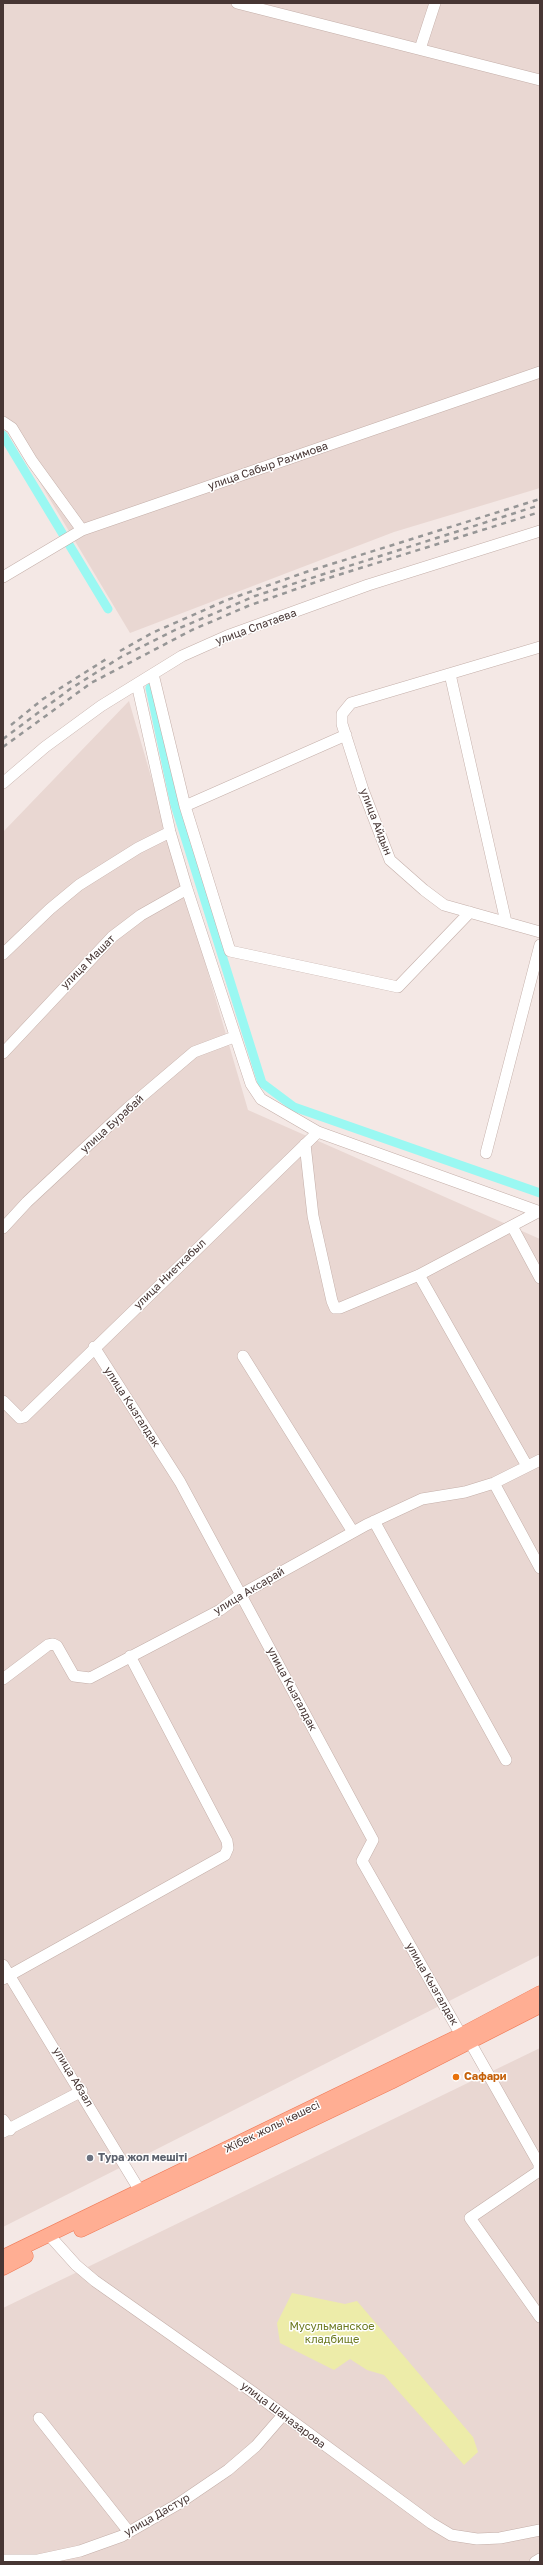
<!DOCTYPE html>
<meta charset="utf-8">
<style>
body{margin:0}
#map{position:relative;width:543px;height:2565px;overflow:hidden;background:#f4e8e5;font-family:"Golos Text",sans-serif}
canvas{display:block}
.frame{position:absolute;inset:0;border:4px solid #473634;pointer-events:none}
</style>
<div id="map">
<canvas width="543" height="2565"></canvas>
<div class="frame"></div>
</div>
<script>
const ctx = document.querySelector('canvas').getContext('2d');
ctx.lineJoin = 'round';
function fillPath(path, color) { ctx.fillStyle = color; ctx.fill(path, 'evenodd'); }
const shape = rows => new Path2D(rows.map(r => 'M' + r).join(''));
function trace(path, color, width, dash) { ctx.strokeStyle = color; ctx.lineWidth = width; ctx.lineCap = dash ? 'butt' : 'round'; ctx.setLineDash(dash || []); ctx.stroke(path); }
function label(font, color, halo, rows, align = 'center') {
  ctx.font = font + ' "Golos Text",sans-serif'; ctx.lineWidth = 3; ctx.setLineDash([]); ctx.textBaseline = 'middle'; ctx.strokeStyle = halo; ctx.fillStyle = color; for (const [text, x, y, turn = 0] of rows) {
    ctx.save(); ctx.translate(x, y); ctx.rotate((+turn || 0) * Math.PI / 180); ctx.textAlign = isNaN(turn) ? turn : align; if (halo) ctx.strokeText(text, 0, 0); ctx.fillText(text, 0, 0); ctx.restore();
  }
}
fillPath(shape([
 [3,3,540,3,540,488,394,532,130,633,3,421],
 [129,701,248,1110,540,1239,540,1955,3,2227,3,832],
 [540,2048,540,2562,3,2562,3,2308]
]), '#e9d7d2');
fillPath(shape([
 [292,2293,345,2304,357,2301,473,2437,478,2452,464,2465,384,2375,367,2370,350,2359,334,2370,280,2343,277,2323]
]), '#edeca9');
trace(shape([
 [3,435,108,609],
 [150,688,175,805,262,1083,294,1107,540,1193]
]), '#9af8f2', 9);
const minor = shape([
 [237,3,540,80],
 [420,49,435,3],
 [3,422,12,428,32,461,82,530],
 [3,577,82,530,540,372],
 [540,647,351,703,342,714,342,724,363,790,390,860,424,890,444,905,540,932],
 [153,674,185,806,230,951,398,987,470,912],
 [450,674,506,922],
 [137,684,170,832,187,889,251,1084,261,1099,318,1132,540,1212],
 [3,783,45,747,101,706,182,656,227,636,368,585,540,531],
 [185,806,346,735],
 [3,954,50,909,79,885,138,848,170,832],
 [3,1053,112,937,141,915,187,889],
 [305,1144,313,1216,332,1301,335,1308,340,1308,419,1275,538,1212],
 [486,1153,540,945],
 [512,1226,540,1278],
 [3,1228,27,1202,128,1108,194,1052,234,1037],
 [419,1275,527,1466],
 [94,1347,180,1482,373,1840,362,1861,461,2035],
 [243,1356,353,1532],
 [3,1401,20,1418,24,1417,318,1132],
 [494,1483,540,1568],
 [374,1521,506,1760],
 [3,1679,48,1645,53,1644,57,1646,74,1676,90,1678,220,1610,240,1595,366,1525,422,1499,465,1492,494,1483,540,1460],
 [3,1965,140,2191],
 [3,1979,225,1855,228,1848,227,1841,130,1656],
 [470,2042,539,2164,539,2171,470,2218,540,2317],
 [3,2120,10,2130],
 [3,2132,82,2091],
 [49,2235,76,2265,95,2281,254,2393,431,2523,451,2535,477,2539,500,2538,540,2530],
 [39,2418,129,2532],
 [3,2560,38,2560,80,2551,122,2536,178,2504,228,2470,256,2446,283,2415],
 [535,2562,540,2559]
]);
const major = shape([
 [81,2230,391,2082,540,2006],
 [3,2257,461,2035,540,1993],
 [3,2268,26,2256]
]);
trace(minor, '#c4afa9', 12);
trace(major, '#f07a57', 15);
trace(minor, '#fff', 11);
trace(major, '#ffae93', 14);
trace(shape([
 [120,651,152,633,227,600,306,572,540,499],
 [11,725,43,699,108,658],
 [3,739,70,689,121,657,175,630,255,596,540,505],
 [3,747,91,683,192,630,248,606,319,581,540,512]
]), '#969696', 2.5, [5, 5]);
for (const [x, y, r, color] of [
 [456,2077,4,"#e8710a"],
 [90,2158,4,"#6b7280"]
]) { const dot = new Path2D(); dot.arc(x, y, r, 0, 2 * Math.PI); ctx.fillStyle = color; ctx.fill(dot); trace(dot, '#fff', 1.5); }
label('11px', '#473634', '#fff', [
 ["улица Сабыр Рахимова",268,466,-19],
 ["улица Спатаева",256,627,-20],
 ["улица Айдын",376,822,69],
 ["улица Машат",88,962,-45],
 ["улица Бурабай",112,1124,-42],
 ["улица Ниеткабыл",170,1274,-44],
 ["улица Кызгалдак",132,1407,57],
 ["улица Аксарай",249,1591,-31],
 ["улица Кызгалдак",292,1689,62],
 ["улица Кызгалдак",432,1984,60],
 ["улица Абзал",73,2077,59],
 ["Жібек жолы көшесі",272,2127,-26],
 ["улица Шаназарова",283,2415,37],
 ["улица Дастур",157,2515,-30]
]);
label('bold 11px', '#c56008', '#fff', [
 ["Сафари",464,2077]
], 'left');
label('bold 11px', '#5b616d', '#fff', [
 ["Тура жол мешіті",98,2158]
], 'left');
label('11px', '#6c7a20', '#fff', [
 ["Мусульманское",332,2327],
 ["кладбище",332,2340]
]);
</script>
